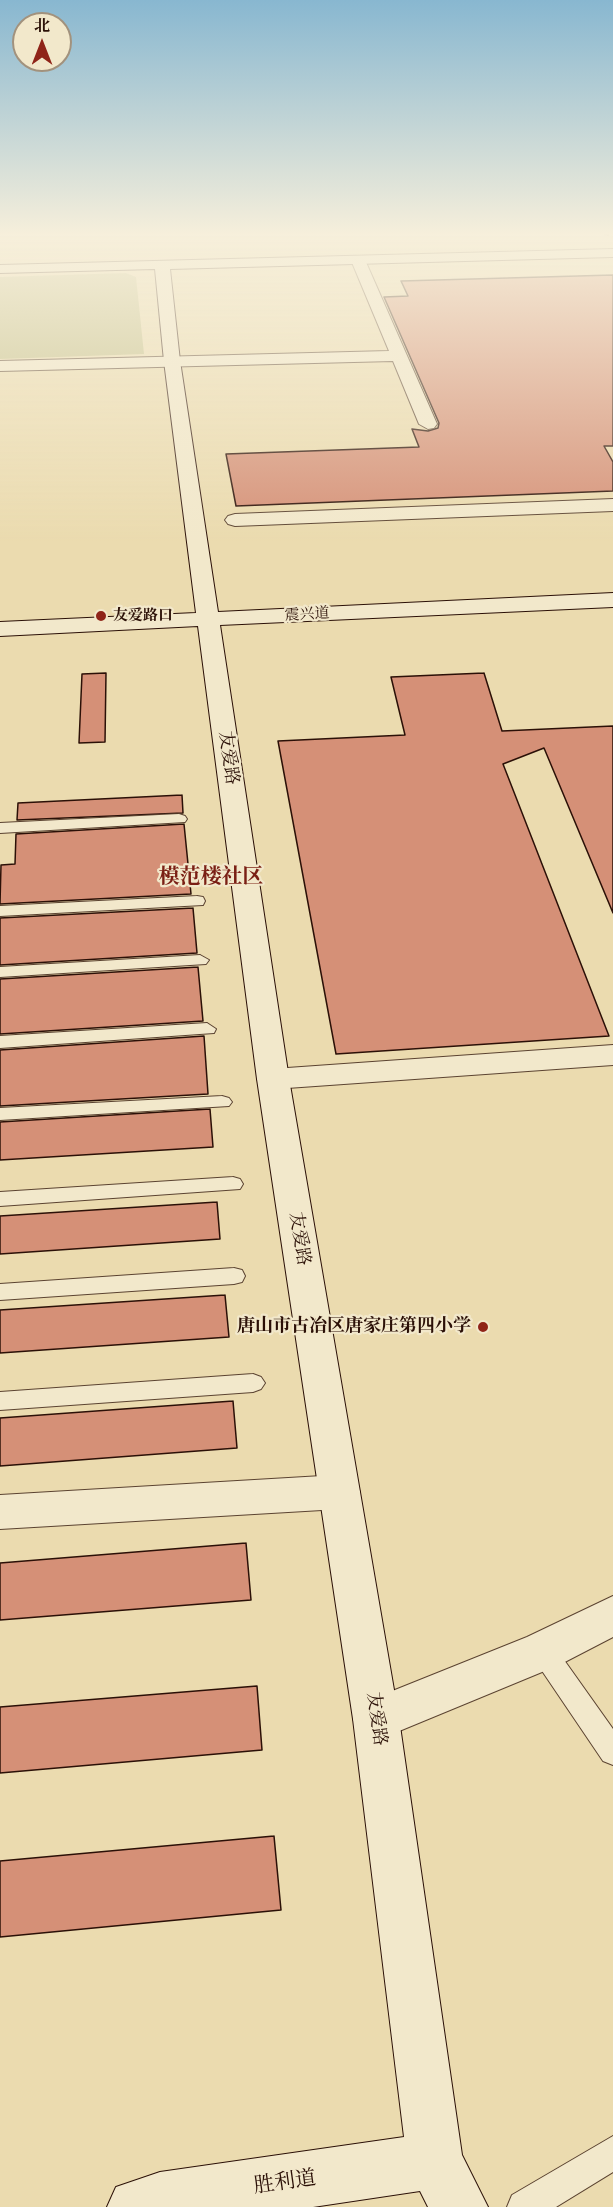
<!DOCTYPE html>
<meta charset="utf-8">
<style>
body{margin:0}
#map{position:relative;width:613px;height:2207px;overflow:hidden;background:#ebdbaf;font-family:"IM FELL Great Primer","Noto Serif SC",serif}
canvas{display:block}
.north{position:absolute;left:12px;top:12px;width:60px;height:60px;box-sizing:border-box;background:#f2e8cb;border:2px solid #a2927d;border-radius:50%;rotate:0deg;font-size:16px;font-weight:700;line-height:24px;text-align:center;color:#2b1007}
.north::after{content:'';display:block;margin:auto;width:21px;height:27px;background:#8f2418;clip-path:polygon(50% 0,100% 100%,50% 72%,0 100%)}
</style>
<div id="map">
<canvas width="613" height="2207"></canvas>
<div class="north">北</div>
</div>
<script>
const ctx = document.querySelector('canvas').getContext('2d');
ctx.lineJoin = 'round';
function fillPath(path, color) { ctx.fillStyle = color; ctx.fill(path, 'evenodd'); }
const shape = rows => new Path2D(rows.map(r => 'M' + r).join(''));
function trace(path, color, width, dash) { ctx.strokeStyle = color; ctx.lineWidth = width; ctx.lineCap = dash ? 'butt' : 'round'; ctx.setLineDash(dash || []); ctx.stroke(path); }
function label(font, color, halo, rows, align = 'center') {
  ctx.font = font + ' "IM FELL Great Primer","Noto Serif SC",serif'; ctx.lineWidth = 4.5; ctx.setLineDash([]); ctx.textBaseline = 'middle'; ctx.strokeStyle = halo; ctx.fillStyle = color; for (const [text, x, y, turn = 0] of rows) {
    ctx.save(); ctx.translate(x, y); ctx.rotate((+turn || 0) * Math.PI / 180); ctx.textAlign = isNaN(turn) ? turn : align; if (halo) ctx.strokeText(text, 0, 0); ctx.fillText(text, 0, 0); ctx.restore();
  }
}
fillPath(shape([
 [126,273,136,277,144,354,0,359,0,277]
]), '#c0bd85');
const building = shape([
 [613,275,613,446,604,446,613,462,613,491,236,506,226,454,419,447,412,429,428,431,438,428,439,423,384,297,408,296,401,281,613,275],
 [106,673,105,742,79,743,82,674,106,673],
 [484,673,502,731,613,726,613,913,544,748,503,764,609,1036,336,1054,278,741,405,735,391,677,484,673],
 [182,795,183,813,17,820,18,803,182,795],
 [184,824,191,894,0,904,1,865,15,864,16,834,184,824],
 [193,908,197,953,0,965,0,918,193,908],
 [198,967,203,1021,0,1034,0,979,198,967],
 [204,1036,208,1094,0,1106,0,1050,204,1036],
 [210,1109,213,1147,0,1160,0,1122,210,1109],
 [217,1202,220,1239,0,1254,0,1216,217,1202],
 [225,1295,229,1337,0,1353,0,1310,225,1295],
 [233,1401,237,1448,0,1466,0,1418,233,1401],
 [246,1543,251,1600,0,1620,0,1563,246,1543],
 [257,1686,262,1750,0,1773,0,1707,257,1686],
 [274,1836,281,1910,0,1937,0,1861,274,1836]
]);
fillPath(building, '#d59077');
trace(building, '#2b1007', 1.5);
const lane = shape([
 [179,814,185,816,187,819,185,822,0,833,0,823,179,814],
 [197,896,203,897,205,901,203,905,0,916,0,906,197,896],
 [200,955,209,960,206,964,0,977,0,967,200,955],
 [207,1023,216,1029,214,1033,0,1048,0,1036,207,1023],
 [222,1096,229,1098,232,1102,229,1106,0,1120,0,1108,222,1096],
 [233,1177,240,1179,243,1184,240,1189,0,1206,0,1192,233,1177],
 [234,1268,242,1270,245,1276,242,1282,234,1284,0,1300,0,1284,234,1268],
 [253,1374,261,1377,265,1383,261,1389,253,1392,0,1410,0,1392,253,1374],
 [543,1639,552,1643,613,1729,613,1765,603,1761,534,1659,530,1651,534,1643,543,1639],
 [613,2136,613,2172,556,2207,507,2207,512,2195,613,2136]
]);
const street = shape([
 [358,256,365,260,437,424,434,428,428,429,419,424,393,361,0,371,0,361,389,351,351,260,358,256],
 [613,499,613,511,235,526,228,524,225,520,228,516,235,514,613,499],
 [613,1045,613,1065,273,1089,262,1086,257,1079,262,1072,273,1069,613,1045],
 [339,1475,354,1480,360,1492,354,1504,339,1509,0,1529,0,1495,339,1475],
 [613,1596,613,1637,559,1665,392,1734,376,1740,360,1734,353,1719,360,1704,527,1637,613,1596]
]);
const secondary = shape([
 [613,249,613,257,170,269,180,361,218,612,613,593,613,607,220,625,289,1079,399,1719,462,2155,488,2207,428,2207,420,2191,313,2207,107,2207,116,2187,160,2172,404,2137,353,1719,257,1079,198,626,0,636,0,622,196,613,164,361,155,269,0,273,0,265,613,249]
]);
trace(lane, '#5b4331', 2);
trace(street, '#5b4331', 2);
trace(secondary, '#2b1007', 2);
fillPath(lane, '#f2e8cb');
fillPath(street, '#f2e8cb');
fillPath(secondary, '#f2e8cb');
trace(shape([
 [604,234,613,236]
]), '#2b1007', 2, [5, 5]);
const sky = ctx.createLinearGradient(0, 0, 0, 543);
sky.addColorStop(0, '#88b7d0');
sky.addColorStop(0.43, '#f6efdb');
sky.addColorStop(1, '#f6efdb00');
ctx.fillStyle = sky;
ctx.fillRect(0, 0, 613, 543);
for (const [x, y, r, color] of [
 [101,616,6,"#8f2418"],
 [483,1327,6,"#8f2418"]
]) { const dot = new Path2D(); dot.arc(x, y, r, 0, 2 * Math.PI); ctx.fillStyle = color; ctx.fill(dot); trace(dot, '#f2e8cb', 2); }
label('15px', '#2b1007', '#f2e8cb', [
 ["震兴道",307,615,-3]
]);
label('bold 15px', '#2b1007', '#f2e8cb', [
 ["友爱路口",113,616]
], 'left');
label('18px', '#2b1007', '#f2e8cb', [
 ["友爱路",228,758,82],
 ["友爱路",299,1239,81],
 ["友爱路",376,1719,82]
]);
label('bold 18px', '#2b1007', '#f2e8cb', [
 ["唐山市古冶区唐家庄第四小学",471,1327]
], 'right');
label('bold 21px', '#7a1f14', '#f2e8cb', [
 ["模范楼社区",211,878]
]);
label('21px', '#2b1007', '#f2e8cb', [
 ["胜利道",285,2183,-8]
]);
</script>
